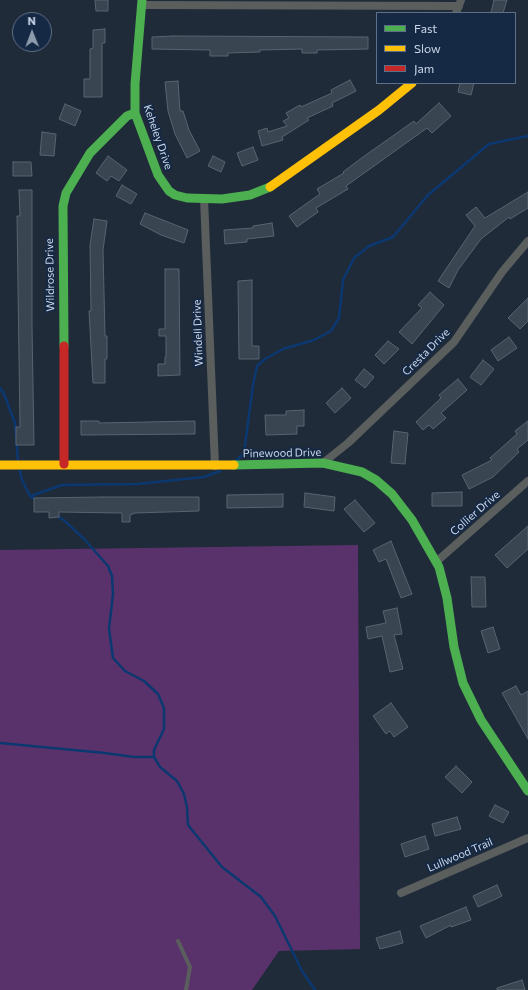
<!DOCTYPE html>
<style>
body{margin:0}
#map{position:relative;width:528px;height:990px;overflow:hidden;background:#202b3a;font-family:Commissioner,sans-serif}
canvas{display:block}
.legend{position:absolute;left:376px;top:12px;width:140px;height:72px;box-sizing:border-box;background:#162944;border:1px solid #5e6f86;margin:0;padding:5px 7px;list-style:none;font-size:12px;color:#cad7e9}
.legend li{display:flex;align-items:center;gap:8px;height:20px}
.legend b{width:20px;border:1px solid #5e6f86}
.north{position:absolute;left:12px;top:12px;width:40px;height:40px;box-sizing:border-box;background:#162944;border:1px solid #5e6f86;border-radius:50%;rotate:359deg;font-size:11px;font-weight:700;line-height:16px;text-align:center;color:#cad7e9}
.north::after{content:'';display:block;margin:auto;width:14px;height:18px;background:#8e9bac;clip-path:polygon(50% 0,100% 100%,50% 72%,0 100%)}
</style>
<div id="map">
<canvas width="528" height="990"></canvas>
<ul class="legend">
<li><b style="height:5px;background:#4caf50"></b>Fast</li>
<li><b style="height:5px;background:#ffc107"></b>Slow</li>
<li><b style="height:5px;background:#c62828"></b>Jam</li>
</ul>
<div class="north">N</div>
</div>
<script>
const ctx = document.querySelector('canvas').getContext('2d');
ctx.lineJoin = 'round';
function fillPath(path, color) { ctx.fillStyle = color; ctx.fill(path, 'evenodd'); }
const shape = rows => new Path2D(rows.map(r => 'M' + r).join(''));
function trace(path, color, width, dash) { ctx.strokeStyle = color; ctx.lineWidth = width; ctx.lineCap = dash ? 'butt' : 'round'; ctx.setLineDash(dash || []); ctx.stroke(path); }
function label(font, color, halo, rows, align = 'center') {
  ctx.font = font + ' Commissioner,sans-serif'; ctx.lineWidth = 4; ctx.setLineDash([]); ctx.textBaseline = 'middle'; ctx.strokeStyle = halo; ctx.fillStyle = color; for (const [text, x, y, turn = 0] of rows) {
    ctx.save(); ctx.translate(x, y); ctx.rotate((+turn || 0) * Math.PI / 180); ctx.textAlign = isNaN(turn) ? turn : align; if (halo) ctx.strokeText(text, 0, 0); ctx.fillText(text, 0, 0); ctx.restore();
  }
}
fillPath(shape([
 [358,545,360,949,279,951,252,990,0,990,0,550]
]), '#5a326b');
trace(shape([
 [0,388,4,394,15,423,18,461],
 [236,461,244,453,253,385,257,366,265,359,283,349,314,340,331,331,339,318,343,280,354,258,369,246,393,237,428,195,489,144,528,136],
 [19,468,22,480,30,496,37,501],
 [31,496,62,485,137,484,204,477,220,471],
 [57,516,65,521,84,539,108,566,112,576,113,594,109,629,113,658,125,671,144,681,158,694,164,708,164,729,154,750,154,757,160,767,177,781,184,794,187,807,188,825,222,867,261,897,275,916,302,971,315,990],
 [0,743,105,753,134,757,154,757]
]), '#0b3870', 2.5);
const building = shape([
 [95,0,108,0,108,11,96,11,95,0],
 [494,0,507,0,503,13,491,13,494,0],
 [105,29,105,43,102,43,102,97,84,97,84,79,90,79,90,49,93,48,93,30,105,29],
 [173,36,368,37,368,49,317,50,317,53,302,53,302,49,260,50,260,52,228,53,228,56,210,56,210,50,152,49,152,37,173,36],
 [350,80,356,91,332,103,333,106,307,118,309,120,282,137,283,140,262,146,258,131,267,128,268,132,287,126,283,121,289,118,286,113,300,105,301,107,332,93,331,90,350,80],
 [178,81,180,111,183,111,189,130,200,151,187,158,175,134,168,111,165,82,178,81],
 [460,83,474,83,471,95,458,92,460,83],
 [439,103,451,116,432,133,427,128,346,186,348,189,316,208,318,212,297,227,289,216,320,194,317,189,344,173,343,172,363,157,414,121,416,124,439,103],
 [65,104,81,111,75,126,59,119,65,104],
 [42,132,56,134,54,156,40,155,42,132],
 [253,147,258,160,242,166,237,153,253,147],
 [108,156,127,170,119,181,111,176,107,181,96,173,108,156],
 [213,156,225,162,221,172,208,166,213,156],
 [13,162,31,162,32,176,13,176,13,162],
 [122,185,137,194,131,204,116,196,122,185],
 [19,190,32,190,32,326,34,445,16,445,16,427,20,427,17,216,20,216,19,190],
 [528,192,528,208,510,219,509,217,481,239,458,270,449,288,438,281,475,226,466,215,476,207,485,218,528,192],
 [145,213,188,230,184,243,161,235,140,224,145,213],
 [94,219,107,221,103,250,105,336,107,336,107,359,105,359,105,383,93,383,89,311,91,311,90,245,94,219],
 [272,223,274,236,247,239,247,242,225,244,224,230,253,228,253,226,272,223],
 [165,269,179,269,180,375,158,376,158,364,165,364,165,357,166,357,166,336,159,336,159,329,165,329,165,269],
 [252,280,252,346,259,346,259,359,239,359,238,281,252,280],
 [430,292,444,305,412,344,399,332,422,308,418,305,430,292],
 [528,298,528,321,520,329,508,318,528,298],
 [509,337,517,348,498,361,491,350,509,337],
 [388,341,399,349,384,364,375,355,388,341],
 [483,360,494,369,481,385,470,377,483,360],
 [364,369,374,377,365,388,355,380,364,369],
 [458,379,467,390,441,413,446,418,433,429,429,425,423,430,416,422,441,398,439,395,458,379],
 [342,388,351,398,335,413,326,403,342,388],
 [304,410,304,426,297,426,297,434,266,435,265,415,286,415,286,411,304,410],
 [81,421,99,421,99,423,195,421,195,434,81,435,81,421],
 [528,421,528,440,517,449,519,452,493,477,469,489,462,475,492,460,490,458,517,434,515,431,528,421],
 [394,431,408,433,405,464,391,463,394,431],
 [462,492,462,506,432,506,432,493,462,492],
 [305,493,335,497,334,511,304,507,305,493],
 [283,494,283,507,227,508,227,495,283,494],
 [102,497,199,497,199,511,135,513,130,515,130,522,122,522,122,513,59,512,59,517,49,518,49,512,34,512,34,498,102,497],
 [355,500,375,523,364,532,344,509,355,500],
 [528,526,528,549,507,568,495,555,528,526],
 [391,541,412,594,401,598,386,559,379,562,373,550,391,541],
 [471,577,485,577,486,607,472,607,471,577],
 [397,608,402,634,394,635,403,669,390,672,382,636,368,639,366,627,386,623,383,611,397,608],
 [493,627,500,649,488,653,481,631,493,627],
 [516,686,521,695,528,691,528,739,502,693,516,686],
 [391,703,408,727,394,737,390,731,386,734,373,716,391,703],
 [456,766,472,782,462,793,445,777,456,766],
 [495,805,509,812,503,823,489,816,495,805],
 [457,817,461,829,435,836,432,824,457,817],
 [425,836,429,849,405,857,401,844,425,836],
 [497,885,502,896,478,907,473,896,497,885],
 [466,907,471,920,451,927,451,925,426,938,420,926,466,907],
 [400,931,403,943,380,949,376,938,400,931],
 [522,980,525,990,497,990,497,988,522,980]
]);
fillPath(building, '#394551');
trace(building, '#586470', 1);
trace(shape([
 [178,941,190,967,186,990]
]), '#5a5e5d', 4);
trace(shape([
 [141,5,459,6],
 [456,13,461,0],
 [204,198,215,466],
 [323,463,348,443,454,342,502,272,528,241],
 [436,562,528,481],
 [401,893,528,838]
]), '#5a5e5d', 8);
trace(shape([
 [142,0,135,84,135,113,158,175,169,191,175,195,187,198,222,199,250,195,270,187],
 [64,346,63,206,66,193,90,153,127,116,135,113],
 [234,465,323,463,362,472,376,480,392,494,412,520,439,567,447,598,454,647,463,683,481,720,528,791]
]), '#4caf50', 9);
trace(shape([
 [270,187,379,110,412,83],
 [0,465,234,465]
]), '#ffc107', 9);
trace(shape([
 [64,346,64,464]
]), '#c62828', 9);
label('11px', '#cad7e9', '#162944', [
 ["Keheley Drive",158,137,71],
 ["Wildrose Drive",50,275,-91],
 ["Windell Drive",198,333,-92],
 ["Cresta Drive",426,352,-45],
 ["Pinewood Drive",282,453,-1],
 ["Collier Drive",475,513,-41],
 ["Lullwood Trail",460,855,-23]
]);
</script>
